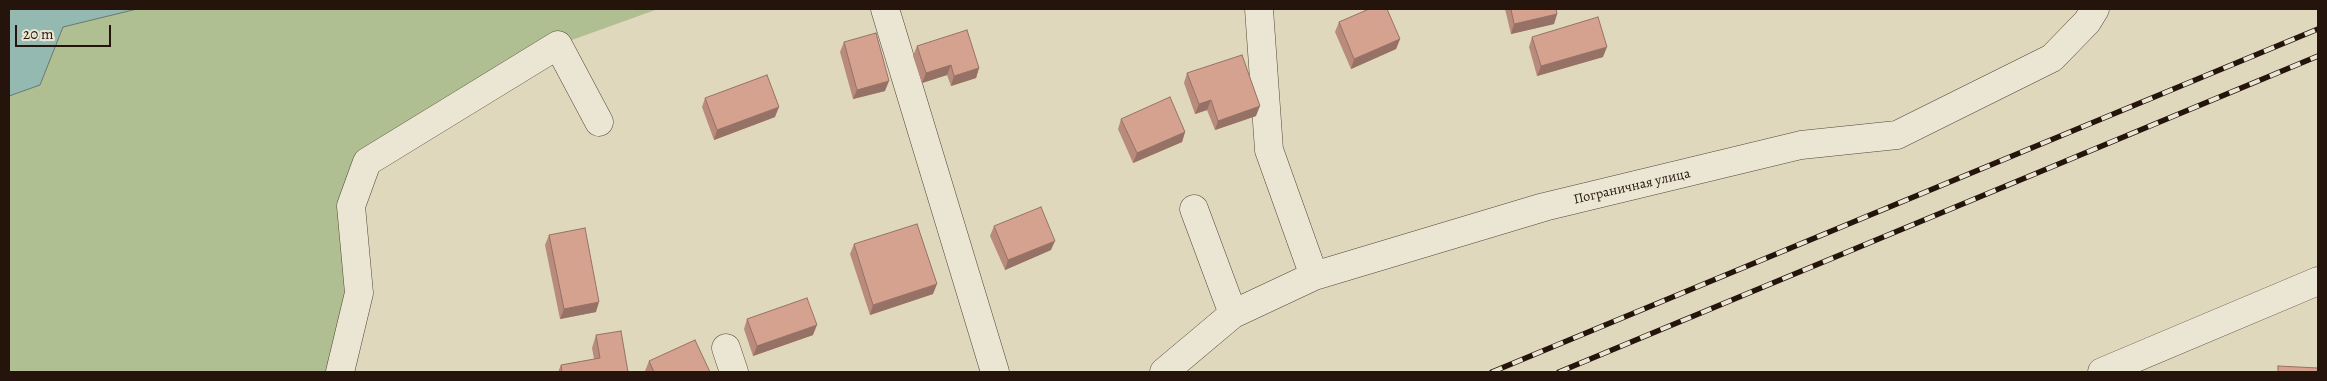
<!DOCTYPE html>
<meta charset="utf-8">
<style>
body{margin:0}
#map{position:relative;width:2327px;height:381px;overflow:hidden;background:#e0d8bc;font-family:Alegreya,serif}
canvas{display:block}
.frame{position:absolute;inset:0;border:10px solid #24140b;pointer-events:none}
.scale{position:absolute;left:15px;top:25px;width:96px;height:22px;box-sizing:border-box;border:2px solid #24140b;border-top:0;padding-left:6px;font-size:15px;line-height:18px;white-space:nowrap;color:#24140b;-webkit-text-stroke:4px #ebe6d3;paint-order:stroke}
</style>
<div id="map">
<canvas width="2327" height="381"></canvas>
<div class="frame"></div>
<div class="scale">20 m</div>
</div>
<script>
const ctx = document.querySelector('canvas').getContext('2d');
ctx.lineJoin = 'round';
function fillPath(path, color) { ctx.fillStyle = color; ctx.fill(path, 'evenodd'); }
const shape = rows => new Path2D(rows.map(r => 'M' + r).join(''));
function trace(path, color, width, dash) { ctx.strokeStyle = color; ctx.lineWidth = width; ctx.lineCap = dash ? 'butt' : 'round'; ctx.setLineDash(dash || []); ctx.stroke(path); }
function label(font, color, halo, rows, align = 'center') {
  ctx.font = font + ' Alegreya,serif'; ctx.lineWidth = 4; ctx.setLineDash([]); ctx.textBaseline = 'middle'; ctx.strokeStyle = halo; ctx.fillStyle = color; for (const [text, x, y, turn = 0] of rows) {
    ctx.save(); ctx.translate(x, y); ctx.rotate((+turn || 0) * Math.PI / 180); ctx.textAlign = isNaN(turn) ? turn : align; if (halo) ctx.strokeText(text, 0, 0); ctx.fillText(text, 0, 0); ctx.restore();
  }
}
fillPath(shape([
 [137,9,658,9,558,45,367,162,340,372,9,372,9,96,40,85,63,27]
]), '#b0bf92');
const water = shape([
 [9,9,137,9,63,27,40,85,9,96,9,9]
]);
fillPath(water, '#94b9b1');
trace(water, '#67776f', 1);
const minor = shape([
 [885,9,995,372],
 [1259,9,1269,150,1314,276],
 [1194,209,1233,314],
 [726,348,734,372],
 [340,372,359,293,351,206,367,162,558,45,599,122],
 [1164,372,1233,314,1314,276,1544,207,1801,145,1897,135,2052,58,2087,22,2095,9],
 [2102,372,2318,281]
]);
trace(minor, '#534537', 29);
trace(minor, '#ebe6d3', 28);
const rail = shape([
 [1492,372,2318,29],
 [1559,372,2318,56]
]);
trace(rail, '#24140b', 5.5);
trace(rail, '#ebe6d3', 4, [11]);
fillPath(shape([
 [1505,9,1556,9,1557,14,1554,24,1511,34],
 [1339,22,1400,39,1396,49,1351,69,1335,32],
 [1532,37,1603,57,1537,76,1529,47],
 [844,42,885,91,853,99,840,52],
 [917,46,979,68,976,78,951,86,947,75,922,83,913,56],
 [1187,73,1256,116,1215,130,1207,110,1195,114,1184,83],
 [705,98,775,117,714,140,702,107],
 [1121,119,1185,132,1182,142,1133,163,1118,129],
 [994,226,1051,250,1005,270,990,236],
 [549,235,596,312,560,319,545,245],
 [854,244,933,294,870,315,850,254],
 [747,319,813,335,753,356,744,329],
 [596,335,628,372,558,372,561,365,594,359,592,348],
 [649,361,710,372,646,372,645,371]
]), '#b88b7c');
fillPath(shape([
 [1557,14,1554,24,1511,34,1514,24],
 [1400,39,1396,49,1351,69,1354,59],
 [1607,47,1603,57,1537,76,1541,66],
 [951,65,947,75,922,83,926,73],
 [979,68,976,78,951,86,954,76],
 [889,81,885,91,853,99,857,90],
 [1211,100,1207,110,1195,114,1199,104],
 [1260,106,1256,116,1215,130,1218,121],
 [779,107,775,117,714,140,717,130],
 [1185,132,1182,142,1133,163,1137,153],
 [1055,241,1051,250,1005,270,1008,260],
 [937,284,933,294,870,315,873,305],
 [599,302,596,312,560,319,564,309],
 [817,325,813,335,753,356,757,346]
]), '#967165');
const building = shape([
 [1369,9,1387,9,1400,39,1354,59,1339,22,1369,9],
 [1511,9,1556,9,1557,14,1514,24,1511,9],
 [1598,17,1607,47,1541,66,1532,37,1598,17],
 [967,30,979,68,954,76,951,65,926,73,917,46,967,30],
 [876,33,889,81,857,90,844,42,876,33],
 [1242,55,1260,106,1218,121,1211,100,1199,104,1187,73,1242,55],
 [767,75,779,107,717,130,705,98,767,75],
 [1170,97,1185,132,1137,153,1121,119,1170,97],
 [1041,207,1055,241,1008,260,994,226,1041,207],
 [917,224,937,284,873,305,854,244,917,224],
 [585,228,599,302,564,309,549,235,585,228],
 [807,298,817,325,757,346,747,319,807,298],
 [621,331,628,372,562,372,561,365,600,358,596,335,621,331],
 [695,340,710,372,654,372,649,361,695,340],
 [2278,366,2318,368,2318,372,2278,372,2278,366]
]);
fillPath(building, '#d6a290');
trace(building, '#967165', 1);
label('14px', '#24140b', '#ebe6d3', [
 ["Пограничная улица",1632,187,-13]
]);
</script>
